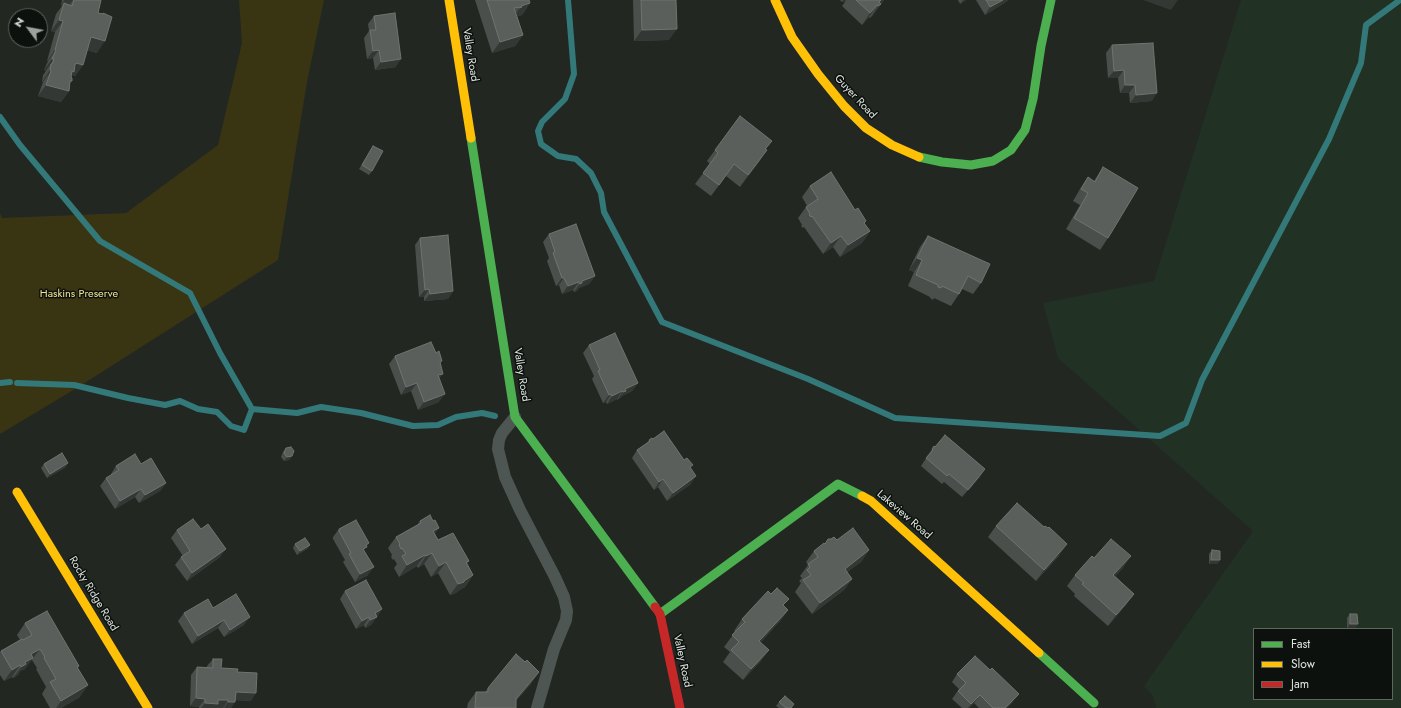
<!DOCTYPE html>
<style>
body{margin:0}
#map{position:relative;width:1401px;height:708px;overflow:hidden;background:#222722;font-family:Jost,sans-serif}
canvas{display:block}
.legend{position:absolute;left:1253px;top:628px;width:140px;height:72px;box-sizing:border-box;background:#0c110d;border:1px solid #606561;margin:0;padding:5px 7px;list-style:none;font-size:12px;color:#dde4de}
.legend li{display:flex;align-items:center;gap:8px;height:20px}
.legend b{width:20px;border:1px solid #606561}
.north{position:absolute;left:8px;top:8px;width:40px;height:40px;box-sizing:border-box;background:#0c110d;border:1px solid #606561;border-radius:50%;rotate:302deg;font-size:11px;font-weight:700;line-height:16px;text-align:center;color:#dde4de}
.north::after{content:'';display:block;margin:auto;width:14px;height:18px;background:#9ca29c;clip-path:polygon(50% 0,100% 100%,50% 72%,0 100%)}
</style>
<div id="map">
<canvas width="1401" height="708"></canvas>
<ul class="legend">
<li><b style="height:5px;background:#4caf50"></b>Fast</li>
<li><b style="height:5px;background:#ffc107"></b>Slow</li>
<li><b style="height:5px;background:#c62828"></b>Jam</li>
</ul>
<div class="north">N</div>
</div>
<script>
const ctx = document.querySelector('canvas').getContext('2d');
ctx.lineJoin = 'round';
function fillPath(path, color) { ctx.fillStyle = color; ctx.fill(path, 'evenodd'); }
const shape = rows => new Path2D(rows.map(r => 'M' + r).join(''));
function trace(path, color, width, dash) { ctx.strokeStyle = color; ctx.lineWidth = width; ctx.lineCap = dash ? 'butt' : 'round'; ctx.setLineDash(dash || []); ctx.stroke(path); }
function label(font, color, halo, rows, align = 'center') {
  ctx.font = font + ' Jost,sans-serif'; ctx.lineWidth = 3; ctx.setLineDash([]); ctx.textBaseline = 'middle'; ctx.strokeStyle = halo; ctx.fillStyle = color; for (const [text, x, y, turn = 0] of rows) {
    ctx.save(); ctx.translate(x, y); ctx.rotate((+turn || 0) * Math.PI / 180); ctx.textAlign = isNaN(turn) ? turn : align; if (halo) ctx.strokeText(text, 0, 0); ctx.fillText(text, 0, 0); ctx.restore();
  }
}
fillPath(shape([
 [1241,0,1401,0,1401,708,1156,708,1153,696,1144,686,1253,531,1058,358,1043,303,1154,281],
 [1254,629,1392,629,1392,699,1254,699]
]), '#213124');
fillPath(shape([
 [239,0,324,0,307,82,278,260,80,386,0,434,0,213,2,218,126,213,218,145,242,43]
]), '#393412');
trace(shape([
 [568,0,574,74,565,99,542,122,538,131,541,144,558,156,576,159,591,173,601,193,604,212,662,322,808,379,895,418,1160,436,1186,423,1202,380,1329,139,1361,63,1366,25,1400,0],
 [0,117,20,145,100,241,190,293,220,353,252,409,297,413,321,407,361,413,413,426,438,425,456,417,482,413,495,416],
 [0,383,10,382],
 [17,383,74,385,128,398,165,405,180,401,198,409,217,412,231,426,244,430,252,409]
]), '#34797a', 6);
trace(shape([
 [515,417,502,433,499,440,498,449,505,477,520,510,555,577,564,597,567,611,566,620,554,649,537,708]
]), '#4d5652', 12);
trace(shape([
 [471,138,515,417,655,607],
 [919,157,942,162,971,165,993,161,1011,150,1025,130,1033,99,1041,46,1051,0],
 [660,614,838,484,862,496],
 [1039,653,1094,703]
]), '#4caf50', 9);
trace(shape([
 [449,0,471,138],
 [775,0,792,37,818,74,844,106,866,128,892,145,919,157],
 [17,492,148,708],
 [862,496,871,501,1039,653]
]), '#ffc107', 9);
trace(shape([
 [655,607,660,614,680,708]
]), '#c62828', 9);
fillPath(shape([
 [62,0,101,0,98,13,102,14,103,13,97,53,87,50,83,65,75,76,72,75,71,76,72,81,69,84,69,91,61,102,38,96,43,82,42,82,43,75,46,71,44,70,48,61,47,61,55,32,51,31,56,14,62,6,61,6],
 [475,0,529,0,530,3,522,15,517,16,523,35,515,46,492,53],
 [633,0,676,0,669,40,634,41],
 [840,0,884,0,873,15,870,18,869,17,862,25,842,6,845,2,842,2],
 [958,0,966,0,960,4],
 [976,0,1008,0,1006,2,985,15],
 [374,16,396,67,375,70,373,58,367,59,364,38,369,31,368,24],
 [1112,45,1152,101,1130,103,1129,93,1120,93,1118,78,1108,78,1106,53],
 [772,141,766,149,759,162,740,187,726,176,711,196,695,184,710,164,707,161,715,150],
 [373,146,372,171,369,175,359,169],
 [1103,167,1108,238,1100,250,1066,229,1080,205,1073,201,1080,189,1088,177,1094,181],
 [810,186,855,210,870,231,862,243,840,257,833,247,823,254,804,227,803,228,801,226,802,225,798,218,806,207,807,206,802,197],
 [549,234,595,276,589,284,579,288,577,291,574,292,573,290,562,294,559,285,556,286,547,261,549,258,543,242],
 [928,236,981,283,973,294,962,289,959,294,951,306,934,298,933,300,930,298,930,297,908,286,914,272,909,270,920,247],
 [420,238,453,291,448,299,424,301,424,297,419,297,415,245],
 [589,345,638,383,632,391,622,396,620,398,617,400,617,399,607,404,606,402,603,403,592,379,594,376,583,353],
 [395,356,440,364,443,374,439,378,439,402,418,410,411,391,401,395,389,364],
 [649,440,690,468,691,484,667,501,658,487,654,490,632,458,637,450,646,444],
 [286,448,292,456,289,460,284,461,281,457,283,452],
 [932,449,980,477,962,497,944,482,942,484,921,466],
 [44,464,66,467,47,478,41,468],
 [141,464,166,483,160,491,139,503,135,497,115,509,100,486,106,478,111,475,111,474,116,466],
 [420,521,433,521,439,528,434,534,438,540,469,561,467,564,473,575,465,587,458,591,456,593,450,595,438,573,431,577,424,564,418,568,417,566,399,577,394,568,397,564,394,559,393,560,391,557,392,555,388,548,396,537,417,525],
 [996,526,1059,556,1036,581,988,537],
 [339,529,364,551,368,575,355,582,343,562,345,560,333,539,333,537],
 [177,530,220,557,187,581,175,565,181,557,183,556,171,538],
 [837,540,869,550,861,562,847,572,852,579,844,590,812,614,795,592,801,583,799,581,802,578,800,576,808,565,806,562,814,551,825,544],
 [295,544,310,545,307,549,297,555,293,548],
 [1212,550,1220,560,1217,564,1209,564,1209,554],
 [1094,558,1123,568,1115,576,1134,594,1126,605,1108,626,1074,596,1075,594,1067,586,1075,575],
 [345,591,382,609,371,625,365,628,364,625,356,629,340,599],
 [784,606,788,610,780,621,761,642,761,661,743,680,723,662,730,652,724,647,735,632,734,631,742,619],
 [213,608,244,625,224,637,218,628,192,644,178,621,184,613],
 [1350,614,1358,624,1355,628,1347,628,1347,618],
 [25,623,79,666,77,668,80,697,61,708,50,708,42,694,46,687,36,669,37,668,32,660,30,661,25,669,20,671,18,675,13,678,12,677,4,681,0,675,0,652,1,651,20,640,17,635],
 [213,659,221,668,237,672,251,701,235,700,231,708,199,708,199,707,190,706,191,675,197,667,207,668,207,666],
 [957,674,1013,702,1007,708,979,708,974,703,969,708,962,708,952,699,959,689,952,682],
 [531,684,516,701,516,708,467,708,468,703,476,692,485,692,488,688],
 [779,702,791,708,779,708,776,706]
]), '#4b4f4b');
fillPath(shape([
 [64,0,73,0,67,8,64,3,62,6,61,6],
 [843,0,846,0,845,2,842,2],
 [881,0,884,0,873,15,870,18,878,6,877,6],
 [963,0,966,0,960,4],
 [1003,0,1008,0,1006,2,985,15,990,7],
 [1143,0,1178,0,1171,10],
 [530,3,522,15,515,17,511,20,521,6],
 [877,5,869,17,862,25,870,13],
 [59,20,63,21,55,32,51,31],
 [677,29,669,40,634,41,642,30],
 [523,35,515,46,492,53,500,42],
 [91,37,105,41,97,53,83,49],
 [55,50,56,50,48,61,47,61],
 [379,50,373,58,367,59,373,51],
 [52,59,54,59,46,71,44,70],
 [401,59,396,67,375,70,381,62],
 [76,63,83,65,75,76,72,75,66,83,75,64],
 [50,70,51,71,43,82,42,82],
 [1124,70,1118,78,1108,78,1114,71],
 [70,81,72,81,65,90,69,91,61,102,38,96,46,85],
 [1125,85,1135,85,1129,93,1120,93],
 [1157,93,1152,101,1130,103,1136,95],
 [767,150,759,162,740,187,748,175],
 [734,164,726,176,711,196,719,185],
 [870,231,862,243,840,257,848,245],
 [841,236,833,247,823,254,831,243],
 [917,258,922,260,914,272,909,270],
 [595,276,589,284,579,288,577,291,574,292,582,281],
 [562,278,564,278,559,285,556,286],
 [579,282,573,290,562,294,568,286],
 [429,289,424,297,419,297,425,290],
 [453,291,448,299,424,301,430,294],
 [443,374,437,381,438,375],
 [417,383,411,391,401,395,406,387],
 [638,383,632,391,622,396,620,398,617,400,625,389],
 [622,391,617,399,607,404,612,396],
 [445,394,439,402,418,410,424,402],
 [611,394,606,402,603,403,609,395],
 [292,456,289,460,284,461,287,457],
 [68,463,66,467,47,478,50,474],
 [985,469,980,477,962,497,968,490],
 [696,476,691,484,667,501,673,493],
 [663,479,658,487,654,490,659,482],
 [166,483,160,491,139,503,145,495],
 [141,489,135,497,115,509,120,501],
 [439,528,431,539,433,531],
 [369,543,361,555,358,556,366,545],
 [1067,544,1059,556,1036,581,1044,570],
 [310,545,307,549,297,555,300,551],
 [226,549,220,557,187,581,192,573],
 [869,550,861,562,837,580,845,569],
 [432,553,424,564,418,568,426,556],
 [425,555,417,566,399,577,407,565],
 [1131,556,1123,568,1105,586,1113,575],
 [1211,560,1220,560,1217,564,1209,564],
 [446,562,438,573,431,577,439,566],
 [374,567,368,575,355,582,360,574],
 [473,575,465,587,458,591,456,593,450,595,458,584],
 [852,579,844,590,812,614,820,603],
 [1134,594,1126,605,1108,626,1116,615],
 [382,609,371,625,365,628,375,613],
 [788,610,780,621,751,653,759,641],
 [250,617,244,625,224,637,230,630],
 [369,617,364,625,356,629,362,621],
 [224,620,218,628,192,644,198,636],
 [1350,624,1358,624,1355,628,1347,628],
 [40,649,25,669,20,671,18,675,13,678,31,654],
 [769,650,761,661,743,680,751,669],
 [20,665,12,677,4,681,12,670],
 [539,672,531,684,510,708,516,699],
 [88,685,80,697,61,708,56,708,61,701],
 [236,692,256,693,251,701,231,700],
 [1019,694,1013,702,1007,708,1005,708],
 [980,695,974,703,969,708,968,708,971,704],
 [196,698,205,699,199,707,190,706],
 [218,700,228,700,223,708,201,708,205,703],
 [228,702,235,702,231,708,224,708]
]), '#343834');
const building = shape([
 [74,0,101,0,98,13,103,14,103,13,112,17,105,41,91,37,83,65,76,63,76,64,75,64,74,72,72,71,71,77,72,78,72,81,70,81,69,91,46,85,51,71,50,70,51,64,52,64,54,59,52,59,56,50,55,50,63,21,59,20,64,3,72,6,74,0],
 [487,0,529,0,530,3,521,6,522,7,519,8,518,7,514,8,523,35,500,42,487,0],
 [641,0,676,0,677,29,642,30,641,0],
 [856,0,881,0,879,2,881,4,878,6,877,5,870,13,856,0],
 [986,0,1003,0,990,7,986,0],
 [395,13,401,59,381,62,379,50,373,51,370,30,376,30,374,16,395,13],
 [1153,43,1157,93,1136,95,1135,85,1125,85,1124,70,1114,71,1112,45,1153,43],
 [740,116,772,141,765,149,767,150,748,175,734,164,719,185,703,173,718,153,715,150,740,116],
 [373,146,383,151,372,171,362,165,373,146],
 [1103,167,1138,188,1108,238,1074,218,1088,193,1081,189,1088,177,1095,182,1103,167],
 [831,172,855,210,858,208,866,221,864,223,870,231,848,245,841,236,831,243,812,216,811,217,809,215,810,214,806,207,818,199,810,186,831,172],
 [576,224,595,276,582,281,582,283,580,284,579,282,568,286,564,278,562,278,553,253,555,252,549,234,576,224],
 [448,235,453,291,430,294,429,289,425,290,420,238,448,235],
 [928,236,990,264,981,283,968,276,959,294,942,286,941,288,938,287,938,285,916,275,922,260,917,258,928,236],
 [615,333,638,383,625,389,626,391,623,392,622,391,612,396,611,394,609,395,598,371,600,370,589,345,615,333],
 [431,342,436,353,439,351,442,361,440,362,443,374,438,375,445,394,424,402,417,383,406,387,395,356,431,342],
 [664,431,684,460,687,458,693,465,690,467,696,476,673,493,663,479,659,482,637,450,650,441,649,440,652,438,653,439,664,431],
 [945,435,985,469,968,490,949,474,947,476,926,458,933,450,932,449,934,446,935,447,945,435],
 [291,447,294,451,292,456,287,457,284,453,286,448,291,447],
 [62,453,68,463,50,474,44,464,62,453],
 [135,454,141,464,151,458,166,483,145,495,141,489,120,501,106,478,119,470,116,466,135,454],
 [1017,503,1044,527,1045,526,1048,528,1049,527,1067,544,1044,570,996,526,1017,503],
 [430,515,433,521,435,520,439,528,433,531,438,540,453,533,469,561,466,562,473,575,464,581,464,582,458,584,446,562,439,566,432,553,426,556,425,555,407,565,402,556,406,554,402,548,401,549,399,545,400,544,396,537,421,523,420,521,430,515],
 [193,519,201,529,208,524,226,549,192,573,181,557,190,551,177,530,193,519],
 [356,520,369,543,366,545,367,547,363,549,374,567,360,574,349,554,351,553,339,531,339,529,356,520],
 [853,528,869,550,845,569,852,579,820,603,803,580,811,575,807,570,810,567,808,564,818,557,814,551,824,543,825,544,828,539,831,539,834,537,837,540,853,528],
 [305,538,310,545,300,551,295,544,305,538],
 [1111,539,1131,556,1113,575,1134,594,1116,615,1082,584,1084,583,1075,575,1092,556,1094,558,1111,539],
 [1212,550,1220,551,1220,560,1211,560,1212,550],
 [366,580,382,609,375,613,377,617,370,620,369,617,362,621,345,591,366,580],
 [777,588,789,599,783,605,788,610,759,641,769,650,751,669,731,650,739,642,732,635,745,622,742,619,768,591,771,594,777,588],
 [236,594,250,617,230,630,224,620,198,636,184,613,208,599,213,608,236,594],
 [47,611,79,666,77,667,88,685,61,701,50,682,56,679,44,658,45,657,40,649,31,654,33,658,25,662,26,664,21,667,20,665,12,670,1,651,22,639,23,640,32,635,25,623,47,611],
 [1350,614,1357,614,1358,624,1350,624,1350,614],
 [516,654,525,662,527,660,539,672,516,699,516,708,475,708,476,692,488,692,488,688,516,654],
 [975,656,990,670,992,668,1019,694,1005,708,993,708,980,695,971,704,958,691,966,683,957,674,975,656],
 [213,659,222,659,221,668,238,669,237,672,257,673,256,693,236,692,235,702,228,702,228,700,218,700,218,704,205,703,205,699,196,698,197,667,213,668,213,659],
 [785,696,794,704,791,708,786,708,779,702,785,696]
]);
fillPath(building, '#5b5f5b');
trace(building, '#6f746f', 1);
label('11px', '#dde4de', '#0c110d', [
 ["Valley Road",470,55,81],
 ["Guyer Road",855,97,47],
 ["Valley Road",521,375,81],
 ["Lakeview Road",904,515,41],
 ["Rocky Ridge Road",93,594,59],
 ["Valley Road",682,661,78]
]);
label('11px', '#f2e492', '#0c110d', [
 ["Haskins Preserve",79,294]
]);
</script>
